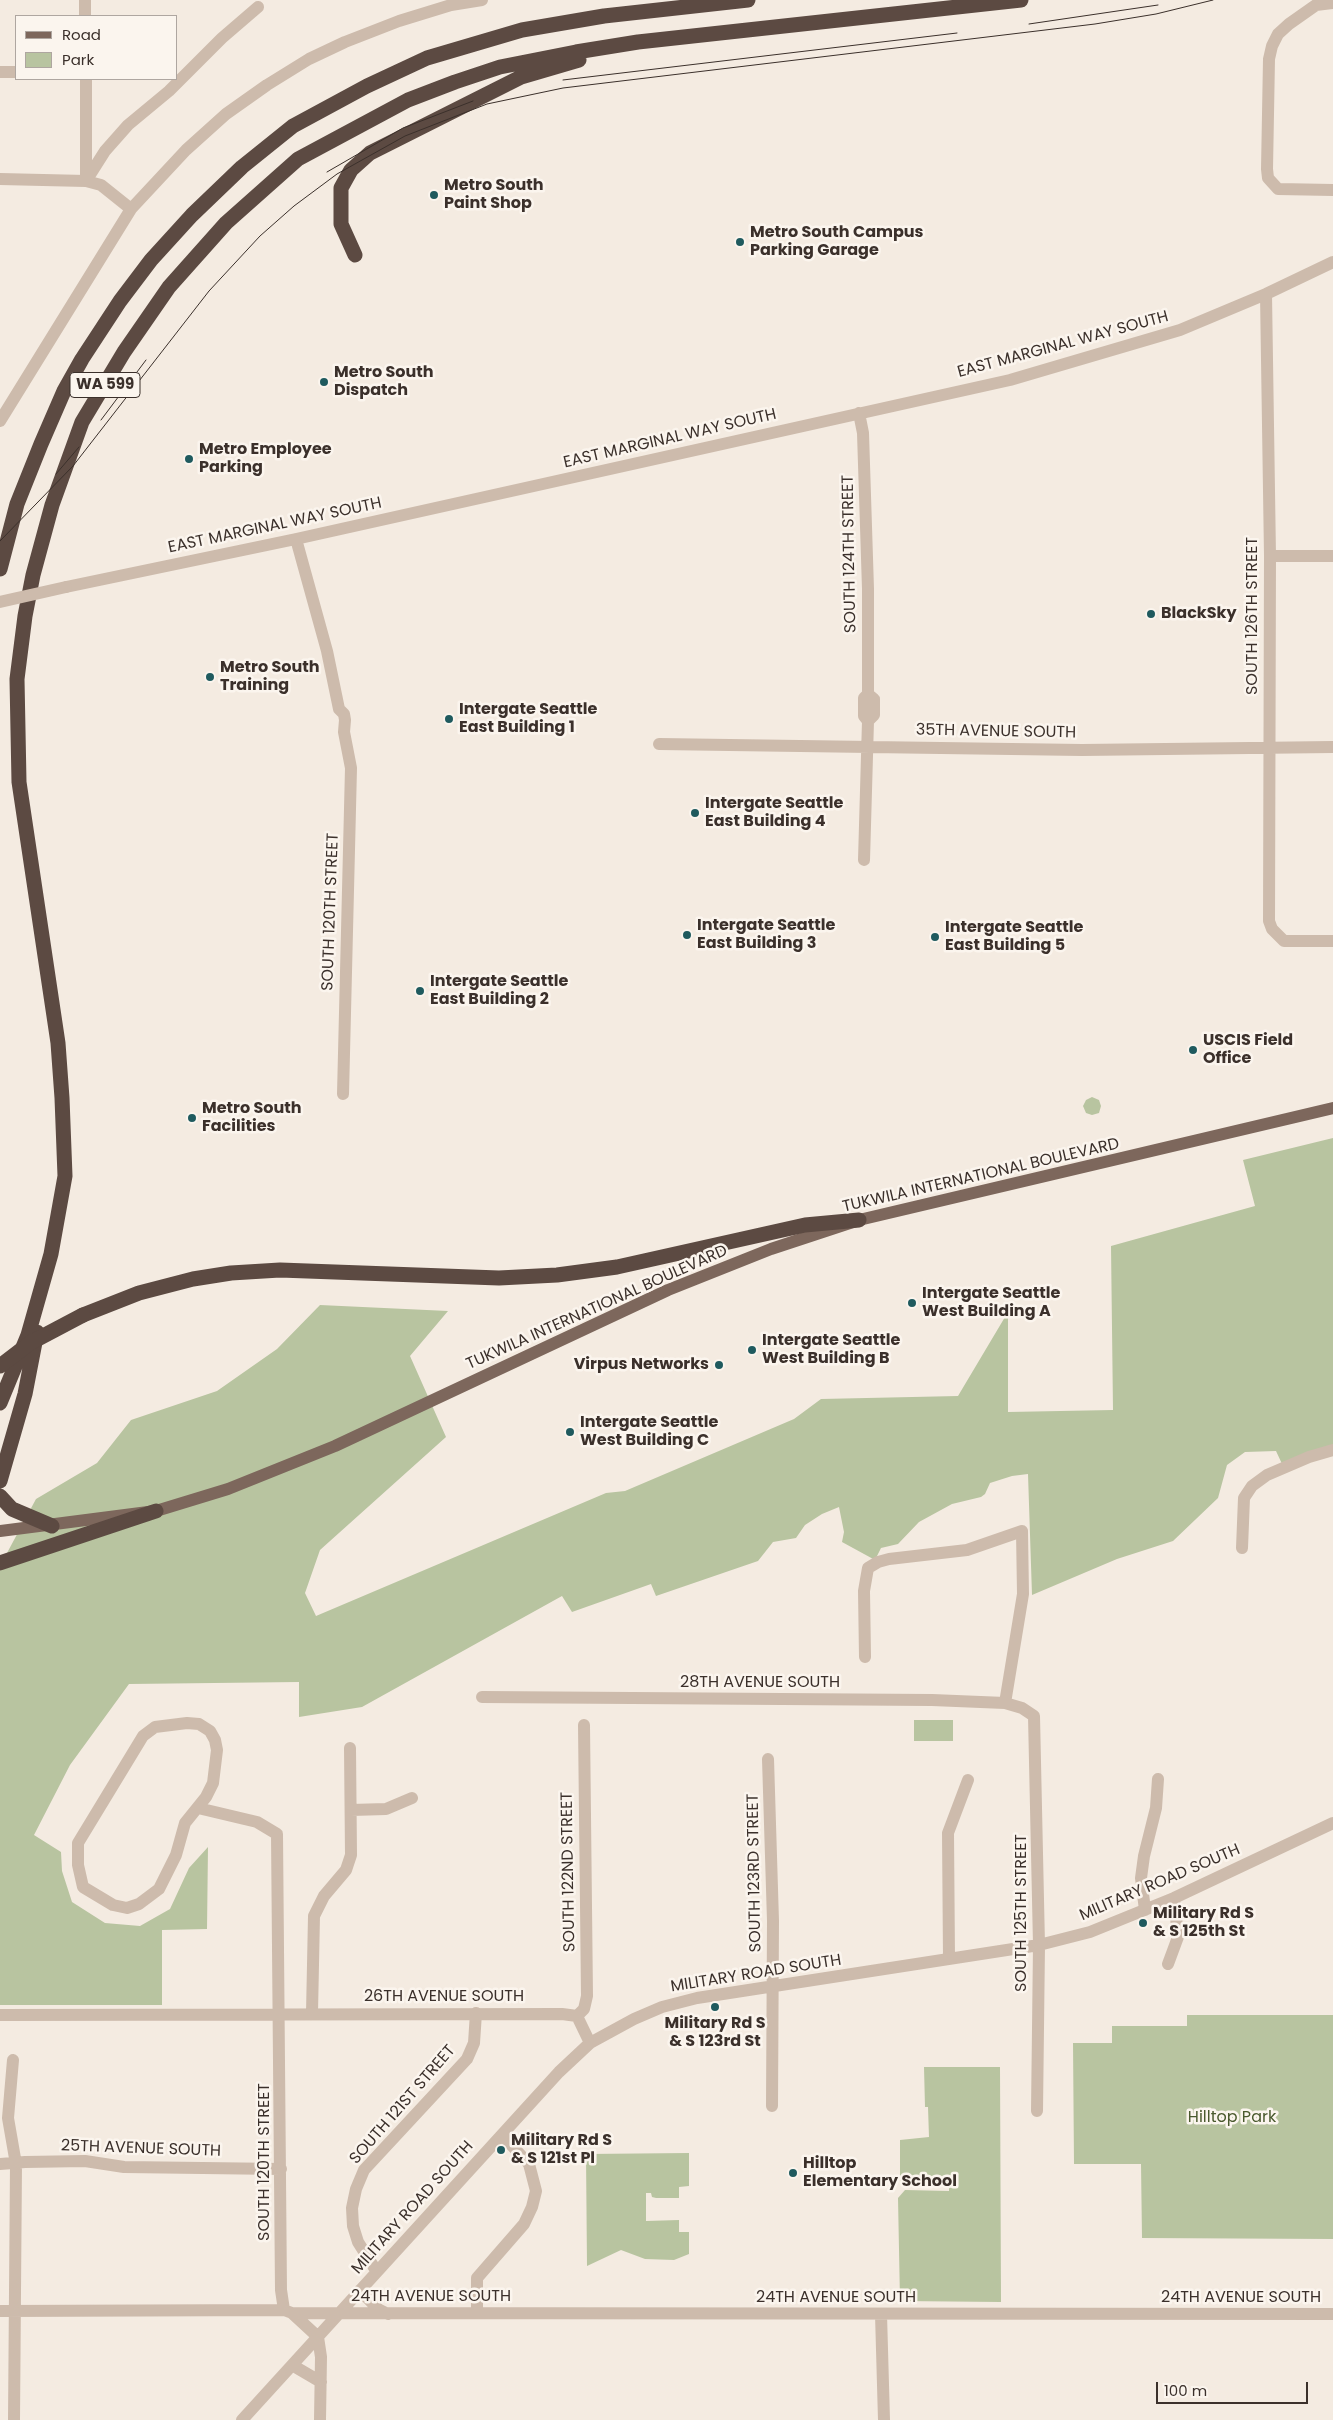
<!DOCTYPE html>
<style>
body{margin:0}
#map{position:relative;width:1333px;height:2420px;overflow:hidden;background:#f4ebe1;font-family:Poppins,sans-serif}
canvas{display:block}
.legend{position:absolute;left:15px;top:15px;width:162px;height:65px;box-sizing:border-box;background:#fbf5ee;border:1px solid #aea6a0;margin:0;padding:6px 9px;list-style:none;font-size:15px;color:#3b302b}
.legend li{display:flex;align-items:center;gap:10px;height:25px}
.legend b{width:25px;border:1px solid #aea6a0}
.scale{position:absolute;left:1156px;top:2382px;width:152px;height:22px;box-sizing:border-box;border:2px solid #3b302b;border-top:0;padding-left:6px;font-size:15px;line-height:18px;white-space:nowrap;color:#3b302b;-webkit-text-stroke:4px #fbf5ee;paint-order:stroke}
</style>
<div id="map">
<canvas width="1333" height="2420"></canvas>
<ul class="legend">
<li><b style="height:6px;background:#7d675c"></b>Road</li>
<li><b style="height:14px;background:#b8c4a0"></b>Park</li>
</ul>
<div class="scale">100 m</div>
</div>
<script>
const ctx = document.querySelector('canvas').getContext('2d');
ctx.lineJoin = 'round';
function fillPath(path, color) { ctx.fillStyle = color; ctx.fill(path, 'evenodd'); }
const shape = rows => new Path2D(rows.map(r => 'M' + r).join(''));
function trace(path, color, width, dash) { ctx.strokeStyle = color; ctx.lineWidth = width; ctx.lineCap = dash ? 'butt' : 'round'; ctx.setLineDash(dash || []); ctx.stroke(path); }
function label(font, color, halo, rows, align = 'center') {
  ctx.font = font + ' Poppins,sans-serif'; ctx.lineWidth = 5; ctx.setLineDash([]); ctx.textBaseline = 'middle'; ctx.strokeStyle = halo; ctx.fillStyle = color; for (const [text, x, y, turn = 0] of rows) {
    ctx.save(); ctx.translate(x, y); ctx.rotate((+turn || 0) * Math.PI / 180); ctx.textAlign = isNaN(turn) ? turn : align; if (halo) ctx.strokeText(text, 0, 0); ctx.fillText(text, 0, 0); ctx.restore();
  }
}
fillPath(shape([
 [1092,1097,1099,1100,1101,1106,1099,1113,1092,1115,1086,1113,1083,1106,1086,1100],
 [1333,1138,1333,1449,1283,1466,1276,1451,1245,1452,1227,1465,1218,1498,1173,1541,1117,1559,1032,1595,1028,1474,1012,1476,990,1483,985,1494,981,1497,952,1504,919,1522,898,1544,881,1548,875,1560,842,1542,844,1532,839,1507,822,1514,805,1525,796,1538,773,1542,758,1561,656,1596,651,1584,572,1612,562,1596,362,1707,299,1717,299,1682,129,1684,70,1765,34,1835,61,1852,62,1871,72,1902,105,1923,140,1926,170,1909,189,1868,208,1847,207,1929,162,1930,162,2005,0,2005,0,1566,36,1499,97,1463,131,1420,217,1391,277,1349,320,1305,448,1311,410,1356,446,1437,320,1550,305,1593,316,1616,606,1493,625,1491,794,1419,821,1399,958,1396,1008,1312,1008,1412,1113,1410,1111,1246,1255,1206,1243,1160],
 [914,1720,953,1720,953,1741,914,1741],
 [1187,2015,1333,2015,1333,2239,1142,2238,1141,2164,1074,2164,1073,2043,1112,2043,1112,2026,1187,2026],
 [924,2067,1000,2067,1001,2302,900,2301,898,2198,905,2190,949,2191,949,2185,900,2185,900,2140,929,2137,928,2107,925,2107],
 [689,2153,689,2186,679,2187,679,2198,656,2198,652,2197,651,2193,646,2193,646,2221,679,2220,679,2232,689,2232,689,2254,674,2260,645,2259,621,2250,587,2266,586,2154]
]), '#b8c4a0');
trace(shape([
 [85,0,85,16],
 [1333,3,1316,5,1289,24,1278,34,1272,46,1269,59,1267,169,1268,178,1278,189,1333,190],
 [0,72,16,72],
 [86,79,86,179],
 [0,179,86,181,101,185,131,209],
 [86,181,105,151,128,125,169,91,222,38,258,7],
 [1266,294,1270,556,1269,921,1272,929,1284,941,1333,941],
 [859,413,863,433,868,589,868,694,864,698,864,716,868,721,864,860],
 [0,421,131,209,186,150,226,114,267,85,309,59,345,42,399,21,451,5,482,0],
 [296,539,327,651,339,709,344,714,345,720,344,732,351,768,343,1094],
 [1270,556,1333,556],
 [66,587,296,539,1010,380,1180,330,1266,294,1333,262],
 [868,721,874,715,874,699,868,694],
 [659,744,1082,750,1333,747],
 [1242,1548,1244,1498,1252,1486,1267,1475,1309,1457,1333,1450],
 [865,1657,864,1591,868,1568,878,1562,889,1559,967,1550,1022,1531,1023,1594,1005,1703],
 [482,1697,932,1700,1005,1703,1022,1708,1034,1716,1039,1945,1037,2111],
 [187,1723,199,1724,210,1731,215,1740,217,1750,213,1783,206,1797,185,1823,176,1855,159,1889,139,1904,127,1908,113,1905,83,1887,78,1865,78,1843,143,1736,155,1727,187,1723],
 [768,1759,773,1921,772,2106],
 [198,1808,257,1822,277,1834,281,2290,284,2310],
 [351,1810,386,1809,412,1798],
 [1145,1910,1141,1878,1144,1856,1156,1808,1158,1779],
 [949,1959,948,1833,968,1780],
 [1168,1964,1178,1937,1174,1898],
 [312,2013,314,1916,324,1896,346,1870,351,1855,350,1748],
 [0,2015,562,2014,577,2016,590,2043],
 [577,2016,584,2009,587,1996,584,1725],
 [13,2060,8,2118,16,2164,14,2420],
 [0,2164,25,2162,85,2161,124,2167,281,2169],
 [377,2272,358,2242,353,2226,352,2208,356,2189,364,2170,467,2059,474,2043,476,2013],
 [360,2290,378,2309,388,2314],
 [0,2311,284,2310,292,2313,318,2337],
 [292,2313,1333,2314],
 [477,2313,477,2278,524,2224,532,2207,536,2191,529,2164,502,2135],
 [881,2314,884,2420],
 [318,2337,321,2357,320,2420],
 [292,2365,321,2382],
 [242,2420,559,2072,590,2043,634,2019,662,2007,697,1998,1039,1945,1090,1932,1174,1898,1333,1823]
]), '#cdbbac', 12);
trace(shape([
 [0,1531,156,1511,228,1489,335,1446,668,1290,771,1249,859,1220,1333,1108]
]), '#7d675c', 12);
trace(shape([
 [355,255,341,224,341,188,351,170,370,153,521,77,579,60],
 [0,569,17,504,41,444,64,391,82,359,120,301,151,260,192,215,242,167,293,126,367,86,427,58,522,30,604,16,748,0],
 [83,1315,139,1293,193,1279,231,1273,280,1270,499,1278,557,1275,617,1267,805,1225,859,1220],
 [0,1403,28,1335,51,1254,65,1176,62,1098,58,1043,19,782,17,679,25,616,33,575,52,505,82,422,124,352,169,287,226,223,298,159,408,100,455,82,500,67,576,52,638,42,1021,0],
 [0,1481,25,1394,37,1332],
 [0,1496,12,1509,52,1526],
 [0,1563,156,1511]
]), '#5c4a42', 15);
trace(shape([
 [1029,24,1158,5],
 [563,80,957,33],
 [327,172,403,128,473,101],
 [101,420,146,360],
 [56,474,79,447],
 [0,541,73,466,209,291,260,236,294,206,337,174,405,136,487,104,563,88,1095,24,1156,14,1213,0]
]), '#3b302b', 1);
trace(shape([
 [0,602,66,587]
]), '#cdbbac', 12);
trace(shape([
 [0,1366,30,1343,83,1315]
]), '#5c4a42', 15);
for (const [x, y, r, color] of [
 [434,195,5,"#1f5a5e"],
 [740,242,5,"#1f5a5e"],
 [324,382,5,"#1f5a5e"],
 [189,459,5,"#1f5a5e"],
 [1151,614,5,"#1f5a5e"],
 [210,677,5,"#1f5a5e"],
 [449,719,5,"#1f5a5e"],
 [695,813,5,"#1f5a5e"],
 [687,935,5,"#1f5a5e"],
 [935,937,5,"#1f5a5e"],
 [420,991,5,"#1f5a5e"],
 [1193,1050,5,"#1f5a5e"],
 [192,1118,5,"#1f5a5e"],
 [912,1303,5,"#1f5a5e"],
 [752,1350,5,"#1f5a5e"],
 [719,1365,5,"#1f5a5e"],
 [570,1432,5,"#1f5a5e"],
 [1143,1923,5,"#1f5a5e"],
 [715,2007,5,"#1f5a5e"],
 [501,2150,5,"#1f5a5e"],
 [793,2173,5,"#1f5a5e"]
]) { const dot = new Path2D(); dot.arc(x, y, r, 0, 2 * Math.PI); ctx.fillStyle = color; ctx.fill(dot); trace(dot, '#fbf5ee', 2); }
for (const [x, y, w] of [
 [105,385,70]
]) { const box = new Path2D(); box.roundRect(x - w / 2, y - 12.5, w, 25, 4); ctx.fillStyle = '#fbf5ee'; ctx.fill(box); trace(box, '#3b302b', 1); }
label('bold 15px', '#3b302b', null, [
 ["WA 599",105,385]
]);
label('bold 16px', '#3b302b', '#fbf5ee', [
 ["Metro South",444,186],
 ["Paint Shop",444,204],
 ["Metro South Campus",750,233],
 ["Parking Garage",750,251],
 ["Metro South",334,373],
 ["Dispatch",334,391],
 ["Metro Employee",199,450],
 ["Parking",199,468],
 ["BlackSky",1161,614],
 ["Metro South",220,668],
 ["Training",220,686],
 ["Intergate Seattle",459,710],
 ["East Building 1",459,728],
 ["Intergate Seattle",705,804],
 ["East Building 4",705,822],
 ["Intergate Seattle",697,926],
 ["East Building 3",697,944],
 ["Intergate Seattle",945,928],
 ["East Building 5",945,946],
 ["Intergate Seattle",430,982],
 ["East Building 2",430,1000],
 ["USCIS Field",1203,1041],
 ["Office",1203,1059],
 ["Metro South",202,1109],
 ["Facilities",202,1127],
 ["Intergate Seattle",922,1294],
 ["West Building A",922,1312],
 ["Intergate Seattle",762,1341],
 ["West Building B",762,1359],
 ["Virpus Networks",709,1365,"right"],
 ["Intergate Seattle",580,1423],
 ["West Building C",580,1441],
 ["Military Rd S",1153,1914],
 ["& S 125th St",1153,1932],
 ["Military Rd S",715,2024,"center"],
 ["& S 123rd St",715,2042,"center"],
 ["Military Rd S",511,2141],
 ["& S 121st Pl",511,2159],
 ["Hilltop",803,2164],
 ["Elementary School",803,2182]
], 'left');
label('16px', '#3b302b', '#fbf5ee', [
 ["EAST MARGINAL WAY SOUTH",1063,345,-15],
 ["EAST MARGINAL WAY SOUTH",670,439,-13],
 ["EAST MARGINAL WAY SOUTH",275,526,-12],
 ["SOUTH 124TH STREET",850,554,-91],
 ["SOUTH 126TH STREET",1253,616,-90],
 ["35TH AVENUE SOUTH",996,732,1],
 ["SOUTH 120TH STREET",331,912,-88],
 ["TUKWILA INTERNATIONAL BOULEVARD",981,1176,-13],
 ["TUKWILA INTERNATIONAL BOULEVARD",597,1308,-24],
 ["28TH AVENUE SOUTH",760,1683],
 ["SOUTH 122ND STREET",569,1872,-91],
 ["SOUTH 123RD STREET",755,1873,-91],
 ["MILITARY ROAD SOUTH",1160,1883,-23],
 ["SOUTH 125TH STREET",1022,1913,-90],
 ["MILITARY ROAD SOUTH",756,1974,-9],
 ["26TH AVENUE SOUTH",444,1997],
 ["SOUTH 121ST STREET",403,2105,-49],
 ["25TH AVENUE SOUTH",141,2149,2],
 ["SOUTH 120TH STREET",265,2162,-90],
 ["MILITARY ROAD SOUTH",413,2208,-48],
 ["24TH AVENUE SOUTH",431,2297],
 ["24TH AVENUE SOUTH",836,2298],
 ["24TH AVENUE SOUTH",1241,2298]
]);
label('16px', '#4a5a2e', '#fbf5ee', [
 ["Hilltop Park",1232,2118]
]);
</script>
